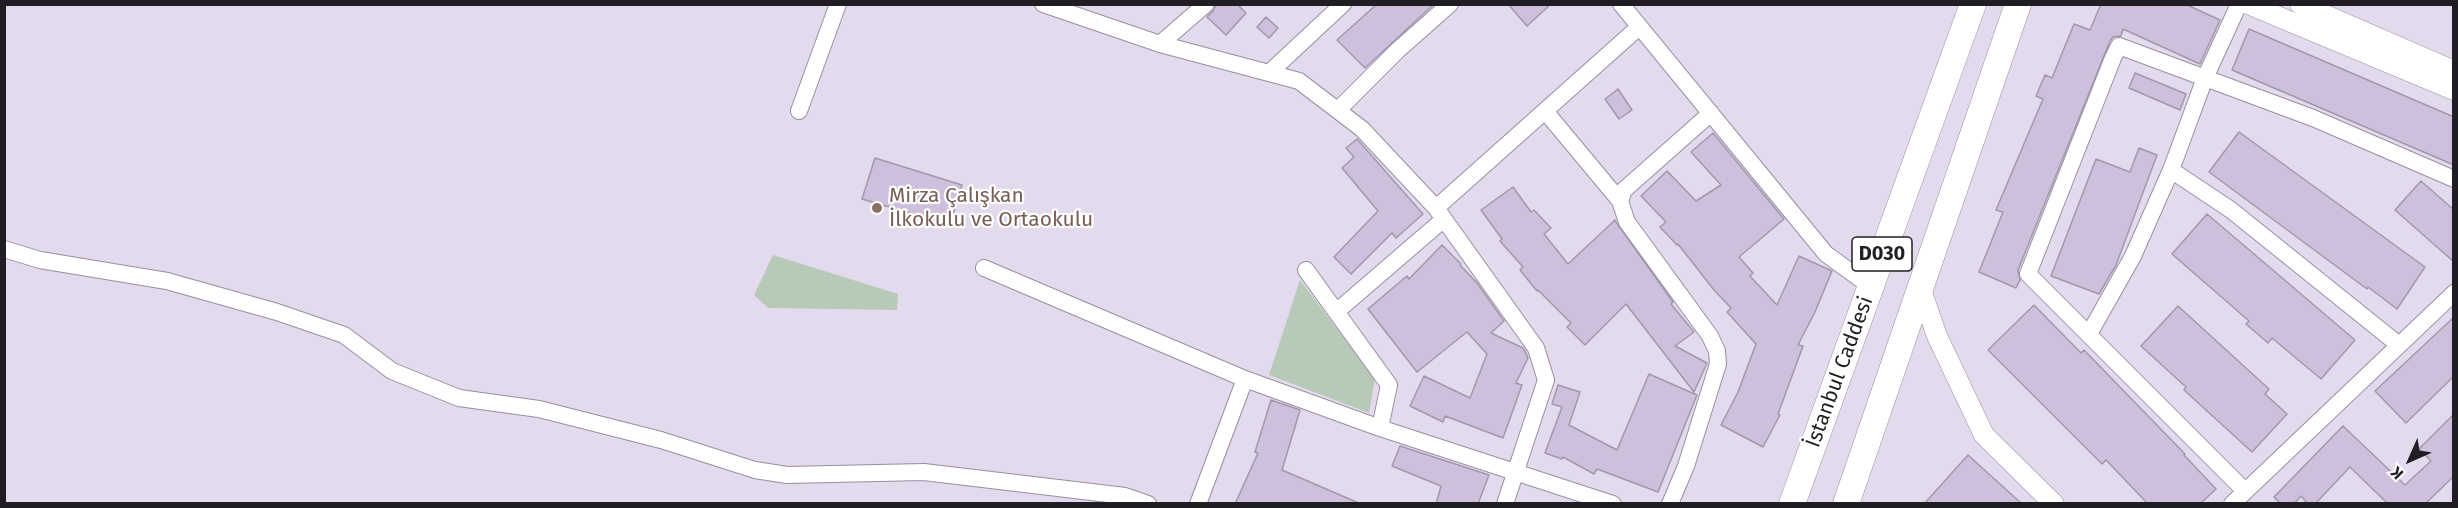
<!DOCTYPE html>
<meta charset="utf-8">
<style>
body{margin:0}
#map{position:relative;width:2458px;height:508px;overflow:hidden;background:#e4daee;font-family:"Fira Sans",sans-serif}
canvas{display:block}
.frame{position:absolute;inset:0;border:6px solid #201d24;pointer-events:none}
.north{position:absolute;left:2380px;top:430px;width:60px;height:60px;-webkit-text-stroke:4px #fff;paint-order:stroke;rotate:225deg;font-size:16px;font-weight:700;line-height:24px;text-align:center;color:#201d24}
.north::after{content:'';display:block;margin:auto;width:21px;height:27px;background:#201d24;clip-path:polygon(50% 0,100% 100%,50% 72%,0 100%)}
</style>
<div id="map">
<canvas width="2458" height="508"></canvas>
<div class="frame"></div>
<div class="north">K</div>
</div>
<script>
const ctx = document.querySelector('canvas').getContext('2d');
ctx.lineJoin = 'round';
function fillPath(path, color) { ctx.fillStyle = color; ctx.fill(path, 'evenodd'); }
const shape = rows => new Path2D(rows.map(r => 'M' + r).join(''));
function trace(path, color, width, dash) { ctx.strokeStyle = color; ctx.lineWidth = width; ctx.lineCap = dash ? 'butt' : 'round'; ctx.setLineDash(dash || []); ctx.stroke(path); }
function label(font, color, halo, rows, align = 'center') {
  ctx.font = font + ' "Fira Sans",sans-serif'; ctx.lineWidth = 4.5; ctx.setLineDash([]); ctx.textBaseline = 'middle'; ctx.strokeStyle = halo; ctx.fillStyle = color; for (const [text, x, y, turn = 0] of rows) {
    ctx.save(); ctx.translate(x, y); ctx.rotate((+turn || 0) * Math.PI / 180); ctx.textAlign = isNaN(turn) ? turn : align; if (halo) ctx.strokeText(text, 0, 0); ctx.fillText(text, 0, 0); ctx.restore();
  }
}
fillPath(shape([
 [773,255,898,294,897,310,768,308,754,295],
 [1300,280,1375,379,1369,413,1269,375]
]), '#b7cab8');
const building = shape([
 [1216,4,1237,4,1246,13,1226,35,1207,17,1213,11,1216,4],
 [1377,4,1434,4,1365,68,1337,40,1377,4],
 [1508,4,1551,4,1527,26,1508,4],
 [2101,4,2185,4,2220,20,2200,64,2123,29,2121,36,2113,37,2110,41,2018,270,2020,280,2016,288,1979,272,2003,212,1996,210,2043,99,2036,96,2045,75,2052,78,2074,24,2090,30,2101,4],
 [1266,17,1278,28,1269,38,1257,27,1266,17],
 [2249,29,2454,117,2454,165,2232,70,2249,29],
 [2135,73,2186,94,2180,110,2129,88,2135,73],
 [1618,89,1632,110,1619,119,1605,99,1618,89],
 [2239,132,2425,267,2397,309,2368,287,2367,289,2209,172,2239,132],
 [1713,133,1784,219,1739,257,1753,273,1750,276,1777,305,1799,256,1832,271,1815,312,1798,345,1803,346,1778,414,1780,415,1763,447,1721,425,1738,392,1756,344,1727,312,1731,308,1714,290,1678,244,1677,245,1660,227,1666,222,1641,196,1667,171,1696,201,1721,185,1691,152,1713,133],
 [1357,139,1423,214,1396,238,1392,233,1351,274,1334,257,1378,211,1342,168,1354,157,1346,148,1357,139],
 [2139,148,2157,155,2116,265,2099,294,2051,276,2096,159,2130,172,2139,148],
 [875,158,962,185,950,225,862,199,875,158],
 [2421,181,2454,210,2454,262,2395,210,2421,181],
 [1513,187,1531,212,1534,210,1551,228,1544,234,1568,264,1615,220,1616,222,1673,302,1671,304,1694,332,1675,346,1707,363,1694,392,1626,304,1585,345,1567,327,1571,323,1538,290,1537,291,1520,270,1523,267,1500,241,1502,239,1481,210,1513,187],
 [2207,214,2355,340,2321,379,2272,338,2268,343,2246,324,2249,321,2172,254,2207,214],
 [1442,245,1461,264,1460,265,1477,283,1504,321,1491,333,1523,348,1526,353,1528,358,1516,383,1522,385,1503,438,1445,416,1443,422,1410,406,1424,376,1470,398,1487,354,1467,332,1417,372,1368,309,1407,276,1409,279,1442,245],
 [2034,305,2081,353,2084,350,2185,454,2184,455,2216,489,2200,504,2148,504,2106,460,2102,464,1988,350,2034,305],
 [2178,306,2269,389,2265,394,2287,414,2252,452,2184,390,2186,387,2141,346,2178,306],
 [2454,317,2454,376,2406,423,2375,391,2454,317],
 [1649,374,1697,395,1658,492,1597,469,1594,474,1563,457,1562,459,1545,453,1562,407,1552,404,1558,385,1580,392,1569,425,1617,450,1649,374],
 [1271,400,1300,410,1282,470,1361,504,1235,504,1258,453,1255,452,1271,400],
 [2454,414,2454,476,2425,504,2388,504,2350,467,2315,504,2308,504,2301,496,2294,504,2281,504,2274,497,2343,426,2405,485,2431,461,2419,449,2454,414],
 [1400,446,1489,475,1478,504,1436,504,1441,486,1392,466,1400,446],
 [1968,455,2022,504,1924,504,1968,455]
]);
fillPath(building, '#cebfdc');
trace(building, '#a198aa', 1.5);
const minor = shape([
 [1043,4,1160,44,1299,81,1362,129,1436,208,1536,348,1546,380,1505,504],
 [1621,4,1826,254,1870,286],
 [1160,44,1206,4],
 [1269,73,1343,4],
 [1338,110,1398,50,1450,4],
 [799,111,838,4],
 [1545,111,1620,201],
 [2171,170,2231,210,2399,345],
 [1436,208,1639,27],
 [4,249,40,260,167,281,277,312,344,335,392,371,459,398,539,409,661,440,755,470,787,475,924,472,1125,496,1148,504],
 [984,268,1245,379,1380,428,1613,504],
 [1306,270,1389,385,1380,428],
 [1336,312,1444,219],
 [2089,334,2133,256,2171,170,2205,78,2239,4],
 [2245,491,2028,274,2113,58,2119,46,2313,118,2454,179],
 [1198,504,1245,379],
 [1670,504,1686,466,1718,364,1717,351,1710,336,1627,222,1620,201,1624,190,1711,113],
 [2232,504,2454,293]
]);
const tertiary = shape([
 [2248,4,2454,90],
 [2300,4,2454,71],
 [1920,287,1937,336,1984,435,2054,504]
]);
const primary = shape([
 [1792,504,1973,4],
 [1846,504,2018,4]
]);
trace(minor, '#988ea0', 18);
trace(tertiary, '#988ea0', 21);
trace(primary, '#988ea0', 27);
trace(minor, '#fff', 16);
trace(tertiary, '#fff', 20);
trace(primary, '#fff', 26);
for (const [x, y, r, color] of [
 [877,208,6,"#8d6e63"]
]) { const dot = new Path2D(); dot.arc(x, y, r, 0, 2 * Math.PI); ctx.fillStyle = color; ctx.fill(dot); trace(dot, '#fff', 2); }
for (const [x, y, w] of [
 [1882,254,60]
]) { const box = new Path2D(); box.roundRect(x - w / 2, y - 17, w, 34, 4.5); ctx.fillStyle = '#fff'; ctx.fill(box); trace(box, '#201d24', 1.5); }
label('bold 20px', '#201d24', null, [
 ["D030",1882,254]
]);
label('21px', '#785e54', '#fff', [
 ["Mirza Çalışkan",889,196],
 ["İlkokulu ve Ortaokulu",889,220]
], 'left');
label('21px', '#201d24', '#fff', [
 ["İstanbul Caddesi",1840,372,-70]
]);
</script>
